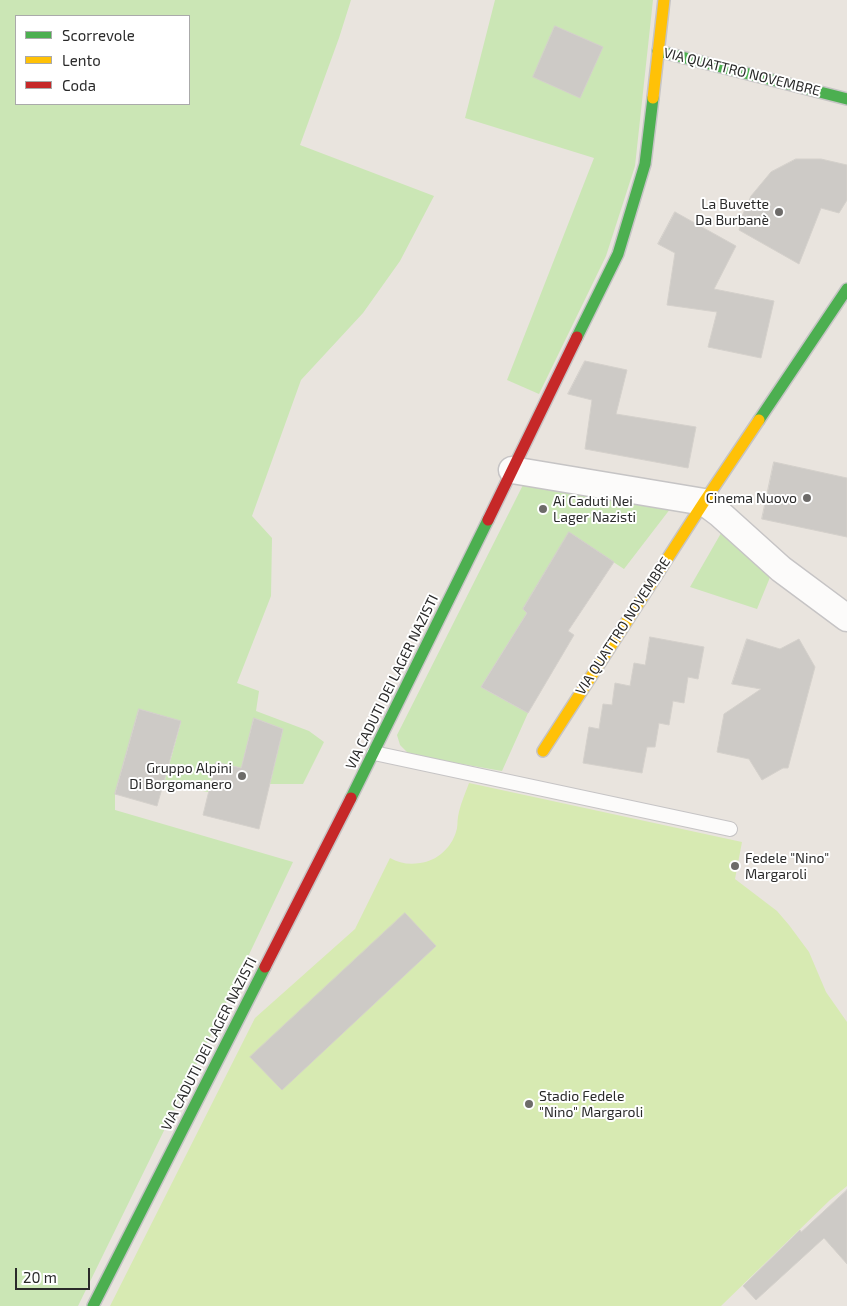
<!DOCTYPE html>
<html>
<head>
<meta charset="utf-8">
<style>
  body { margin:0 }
  #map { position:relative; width:847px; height:1306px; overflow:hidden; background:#e9e4de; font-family:"Exo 2",sans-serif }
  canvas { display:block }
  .legend { position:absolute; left:15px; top:15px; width:175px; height:90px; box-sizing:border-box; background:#fff; border:1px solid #aaa; margin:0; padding:6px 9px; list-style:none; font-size:15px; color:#2a2a2a }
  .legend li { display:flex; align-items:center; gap:10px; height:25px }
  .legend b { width:25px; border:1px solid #aaa }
  .scale { position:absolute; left:15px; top:1268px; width:75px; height:22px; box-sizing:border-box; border:2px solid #2a2a2a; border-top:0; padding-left:6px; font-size:15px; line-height:18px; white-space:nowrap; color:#2a2a2a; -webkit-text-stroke:4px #fff; paint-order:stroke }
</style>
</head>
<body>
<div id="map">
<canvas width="847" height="1306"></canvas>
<ul class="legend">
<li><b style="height:6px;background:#4caf50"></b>Scorrevole</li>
<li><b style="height:6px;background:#ffc107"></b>Lento</li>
<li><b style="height:6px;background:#c62828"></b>Coda</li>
</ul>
<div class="scale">20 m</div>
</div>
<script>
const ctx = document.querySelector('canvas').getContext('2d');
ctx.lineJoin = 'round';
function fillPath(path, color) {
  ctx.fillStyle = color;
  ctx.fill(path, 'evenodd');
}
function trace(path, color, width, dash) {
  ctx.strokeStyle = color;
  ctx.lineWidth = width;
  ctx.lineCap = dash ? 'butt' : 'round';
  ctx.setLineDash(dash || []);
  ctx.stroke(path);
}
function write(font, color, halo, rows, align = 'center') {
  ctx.font = font + ' "Exo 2",sans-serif';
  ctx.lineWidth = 4;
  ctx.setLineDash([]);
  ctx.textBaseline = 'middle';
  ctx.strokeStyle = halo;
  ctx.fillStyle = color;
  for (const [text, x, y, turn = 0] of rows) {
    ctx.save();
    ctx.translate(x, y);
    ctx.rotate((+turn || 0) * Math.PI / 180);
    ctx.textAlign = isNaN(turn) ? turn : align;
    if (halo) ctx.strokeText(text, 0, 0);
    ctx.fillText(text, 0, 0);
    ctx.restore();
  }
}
fillPath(new Path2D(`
  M0,0H351L339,38L300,145L434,196L400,261L363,313L301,380L252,516L272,538L271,596L237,683L259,691L256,711L309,731L324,742L303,784H270L283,729L254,718L241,768L216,762L208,792L164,784L181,722L139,709L115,794V810L293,862L206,1045L78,1306H0ZM16,16H189V104H16Z
  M495,0H653L635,166L606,256L539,394L507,380L594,158L465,118Z
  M524,483L677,500L624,569L569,533L523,609L527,613L481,687L528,713L502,771L410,755L400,745L397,735Z
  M724,528L773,570L757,609L690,587Z`), '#cbe6b5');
fillPath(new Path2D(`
  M469,783L742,842L735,879L777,911L789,925L809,952L826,992L847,1022V1186L830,1200L721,1306H110L255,1018L355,929L390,858C399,863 409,865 420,863C437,861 451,848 456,832C458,827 457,822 458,817C460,805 465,794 469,783Z`), '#d7eab2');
const building = new Path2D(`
  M555,26L603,47L580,98L533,77Z
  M796,159H821L847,165V200L839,213L821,208L799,264L739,230L743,214L751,196L771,172Z
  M675,212L736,246L714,289L774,301L761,358L708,347L717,312L667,305L675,253L658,244Z
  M585,361L627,370L616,414L696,427L688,468L585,449L592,400L568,394Z
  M774,462L847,478V537L762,519Z
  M569,532L614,562L568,631L574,635L528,713L481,687L527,613L523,609Z
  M650,637L704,647L698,679L688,677L684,703L673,701L669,725L659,723L655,747H647L642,773L583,763L589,727L599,729L603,704L612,705L615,683L630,686L634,663L645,665Z
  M747,639L780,649L799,639L815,667L788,768H783L762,780L749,759L717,752L724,714L761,689L732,684Z
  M139,709L181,721L157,806L115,794Z
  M254,718L283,729L259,829L203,815L216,762L241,768Z
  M405,913L436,946L282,1090L250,1057Z
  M847,1190V1264L824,1238L756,1300L743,1286L800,1230L801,1232Z`);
fillPath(building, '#cdcac6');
trace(building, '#d4d0cb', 1);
const lane = new Path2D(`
  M374,753L730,829`);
const street = new Path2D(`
  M512,470L704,502L720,514L781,569L847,618`);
const fast = new Path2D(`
  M658,51L847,99
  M577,337L618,254L645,164L653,98
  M759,420L847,289
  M351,798L488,520
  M93,1306L265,967`);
const slow = new Path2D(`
  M653,98L664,0
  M543,751L704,502L759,420`);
const jam = new Path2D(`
  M488,520L577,337
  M265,967L351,798`);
trace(lane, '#c6c4c5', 16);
trace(street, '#c6c4c5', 29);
trace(fast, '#c6c4c5', 14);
trace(slow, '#c6c4c5', 14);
trace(jam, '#c6c4c5', 14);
trace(lane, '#fcfbfa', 14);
trace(street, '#fcfbfa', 26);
trace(fast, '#4caf50', 11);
trace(slow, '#ffc107', 11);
trace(jam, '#c62828', 11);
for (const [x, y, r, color] of [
  [779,212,5,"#6d6b69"],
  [807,498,5,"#6d6b69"],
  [543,509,5,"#6d6b69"],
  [242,776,5,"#6d6b69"],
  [735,866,5,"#6d6b69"],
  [529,1104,5,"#6d6b69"]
]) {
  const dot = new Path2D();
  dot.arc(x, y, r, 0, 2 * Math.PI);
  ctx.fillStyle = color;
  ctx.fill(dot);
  trace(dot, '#fff', 2);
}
write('14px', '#2a2a2a', '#fff', [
  ["VIA QUATTRO NOVEMBRE",742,72,14],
  ["VIA QUATTRO NOVEMBRE",623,626,-57],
  ["VIA CADUTI DEI LAGER NAZISTI",392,682,-64],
  ["VIA CADUTI DEI LAGER NAZISTI",209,1044,-63]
]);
write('14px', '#2a2a2a', '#fff', [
  ["La Buvette",769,204],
  ["Da Burbanè",769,220],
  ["Cinema Nuovo",797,498],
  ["Ai Caduti Nei",553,501,"left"],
  ["Lager Nazisti",553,517,"left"],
  ["Gruppo Alpini",232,768],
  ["Di Borgomanero",232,784],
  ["Fedele \"Nino\"",745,858,"left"],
  ["Margaroli",745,874,"left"],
  ["Stadio Fedele",539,1096,"left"],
  ["\"Nino\" Margaroli",539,1112,"left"]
], 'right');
</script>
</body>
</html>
